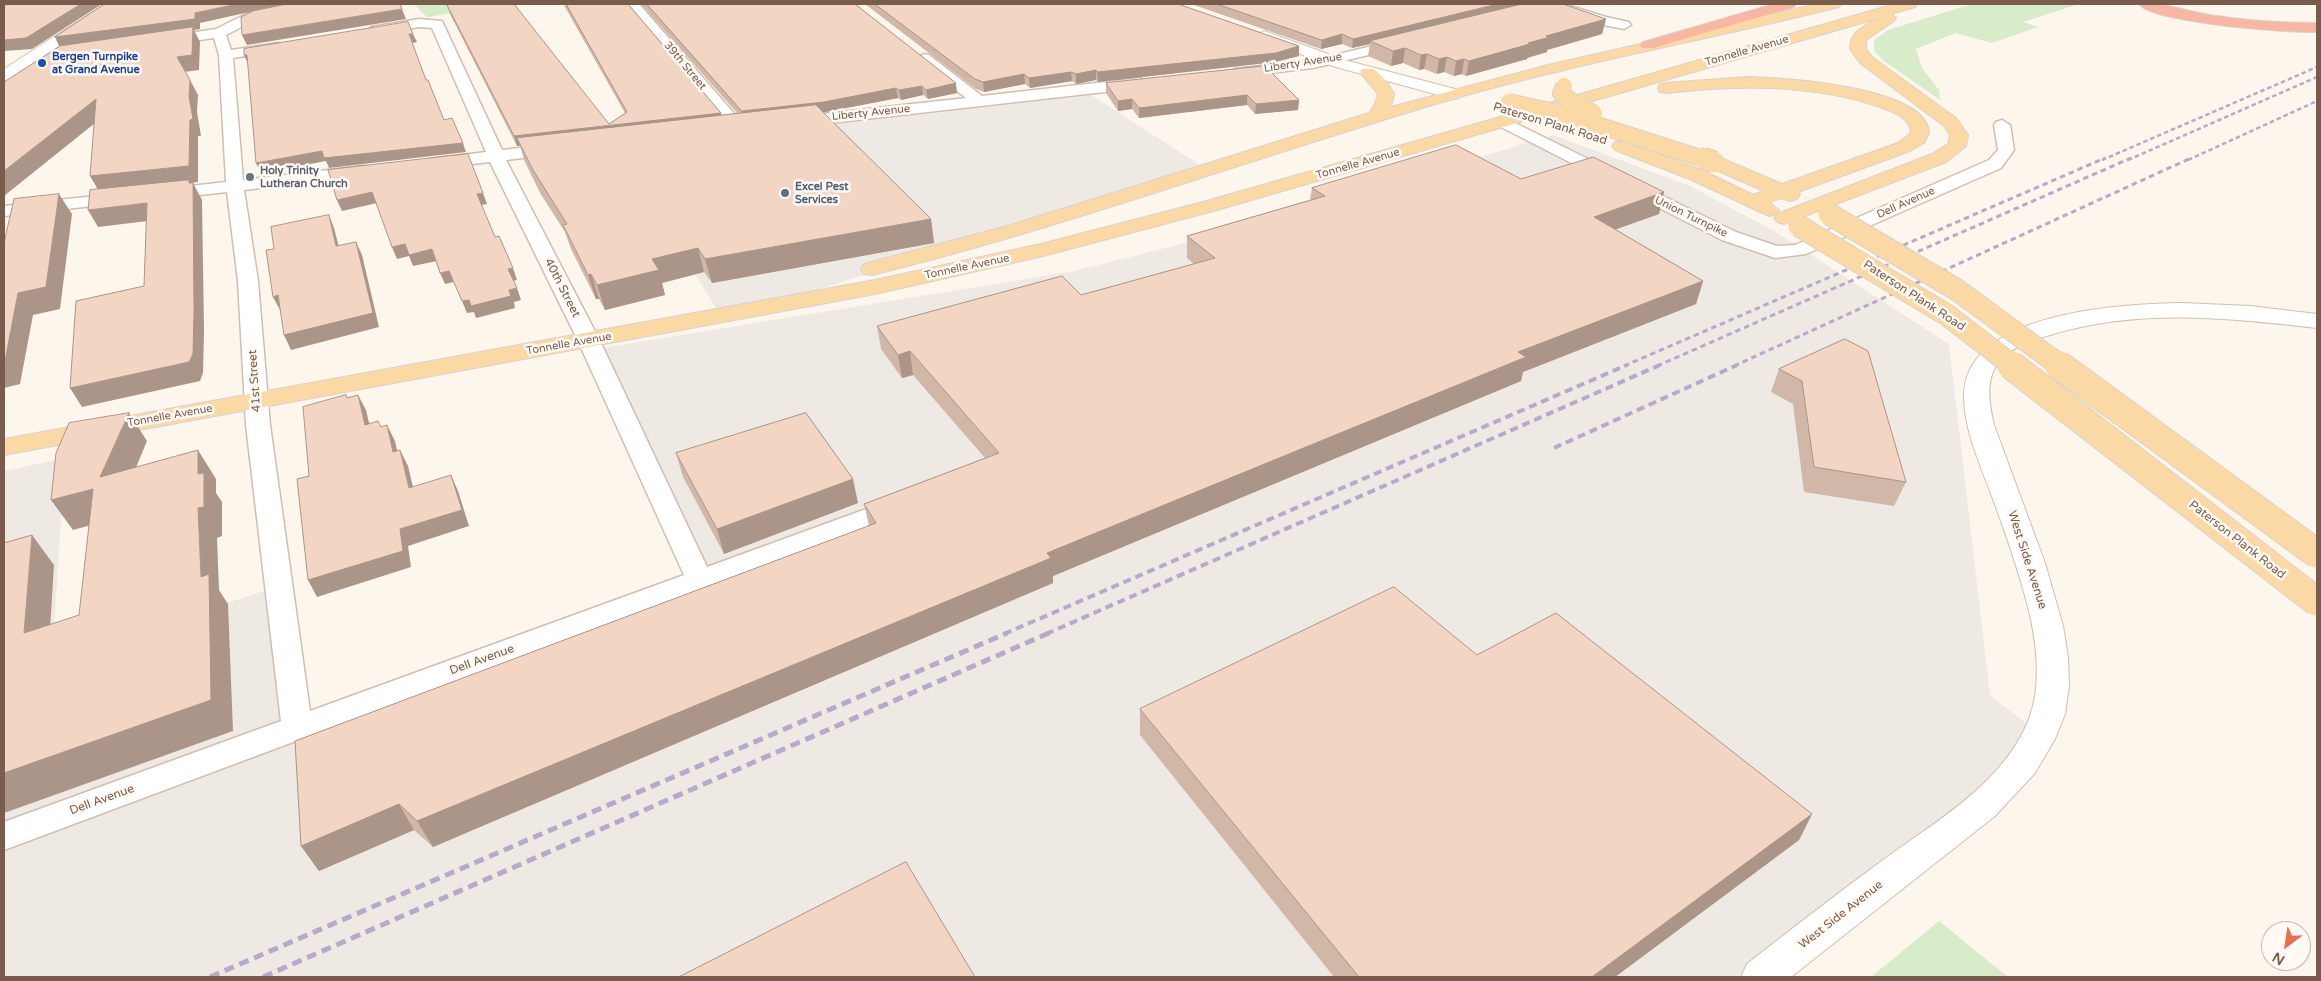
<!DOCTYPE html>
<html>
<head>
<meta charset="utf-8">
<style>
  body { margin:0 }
  #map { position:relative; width:2321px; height:981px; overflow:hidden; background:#fdf6ec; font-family:"Varela Round",sans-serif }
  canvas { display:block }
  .frame { position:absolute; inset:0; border:5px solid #7a5c4d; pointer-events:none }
  .north { position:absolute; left:2261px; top:921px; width:50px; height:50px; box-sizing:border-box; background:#fffaf3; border:1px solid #cabbb1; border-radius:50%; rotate:211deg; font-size:14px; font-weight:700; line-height:20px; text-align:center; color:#7a5c4d }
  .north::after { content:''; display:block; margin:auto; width:18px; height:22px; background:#e76f51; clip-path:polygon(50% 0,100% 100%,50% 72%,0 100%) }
</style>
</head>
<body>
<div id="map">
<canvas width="2321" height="981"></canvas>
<div class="frame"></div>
<div class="north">N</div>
</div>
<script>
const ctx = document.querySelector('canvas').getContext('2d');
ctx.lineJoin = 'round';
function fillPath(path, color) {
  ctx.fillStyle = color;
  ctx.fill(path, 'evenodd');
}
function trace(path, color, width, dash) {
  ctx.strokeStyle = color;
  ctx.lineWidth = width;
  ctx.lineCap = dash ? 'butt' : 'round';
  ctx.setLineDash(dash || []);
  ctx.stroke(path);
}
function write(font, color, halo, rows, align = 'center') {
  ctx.font = font + ' "Varela Round",sans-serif';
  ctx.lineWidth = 5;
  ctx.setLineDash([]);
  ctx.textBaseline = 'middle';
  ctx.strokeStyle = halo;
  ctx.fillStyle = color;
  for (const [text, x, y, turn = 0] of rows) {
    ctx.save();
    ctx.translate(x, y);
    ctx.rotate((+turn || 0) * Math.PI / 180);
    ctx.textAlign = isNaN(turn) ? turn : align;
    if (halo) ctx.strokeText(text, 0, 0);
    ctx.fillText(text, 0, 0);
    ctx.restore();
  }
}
fillPath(new Path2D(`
  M1091,95L1200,165L1036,225L850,279L789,300L719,313L618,149Z
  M1553,135L1690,186L1774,231L1949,344L1990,695L2052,744L1751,977H4V471L65,458L52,661L294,581L306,716L686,578L584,351L1074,271L1257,225Z`), '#efe9e4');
fillPath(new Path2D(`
  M414,4H513L427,17Z
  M1972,4H2079L2023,22L2038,27L1992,43L1956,33L1916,49L1922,68L1939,90L1940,100L1884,61L1874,51V40L1888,30Z
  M1939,921L2008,977H1871Z`), '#d8ecc9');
const minor = new Path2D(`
  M292,4H317L315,7L257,19L226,35L231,50L278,43L285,47L278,51L233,58L243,180L363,166L369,167L372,171L369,175L363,176L244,190L258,281L270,425L310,711L684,575L578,341L490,162L437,168L431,167L428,163L431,159L437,158L486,152L432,28L419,27L376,34L369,30L371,27L419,19L442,21L502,150L556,144L562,145L564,149L562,153L556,154L506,160L600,341L707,567L891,500L900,498L909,500L913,506L909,512L4,850V822L281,721L246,425L238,281L227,192L164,199L158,198L155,194L158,190L164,189L226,182L219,55L214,38L163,45L156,41L163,37L216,29L248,13Z
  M626,4H639L744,125L746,128L744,131H732Z
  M1545,4H1564L1606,17L1629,22L1631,25L1624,29L1598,24L1547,7Z
  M1402,39L1407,40L1409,43L1407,46L1313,68L1235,77L1228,73L1235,69L1313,60Z
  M924,54L929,55L982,96L1140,78L1148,83L1140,88L795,127L787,122L795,117L966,98L919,61L917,58Z
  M1503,117L1736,232L1777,246L1795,245L1989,160L1998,150L1994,125L1996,122L2002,120L2010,125L2014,150L2001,168L1806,254L1775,258L1722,240L1497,125L1495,122L1497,119Z
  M122,193L128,194L131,198L128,202L4,216V206Z`);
const tertiary = new Path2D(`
  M2182,303L2250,306L2317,314V328C2227,318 2139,308 2050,335C2031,341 2007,348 1996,366C1985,384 1990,407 1994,425L2045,563L2063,626L2068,657L2069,686L2065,714L2055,739L2035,773L1995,816L1791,977H1741L1747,964C1790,930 1834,896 1879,863C1933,823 2006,783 2030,716C2041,685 2037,647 2030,615C2020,574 2006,534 1991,494C1980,464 1964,429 1964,396C1964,312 2121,304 2182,303Z`);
const secondary = new Path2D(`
  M105,4H122L10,79L4,81V69Z
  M1264,31L1348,61L1459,90L1461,94L1459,98L1453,99L1336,67L1259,39L1256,36Z`);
const primary = new Path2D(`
  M1817,4H1841L1839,7C1712,39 1582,62 1456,98C1261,155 1070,226 872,275L864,274L861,269L864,264L1011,225L1369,113L1375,104L1378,94L1360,72L1362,69H1374L1386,81L1394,94L1391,107L1548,65Z
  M1895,4H1917L1915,7L1891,14L1896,18L1894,21L1866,40V49L1872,57L1956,118L1968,135L1966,146L1946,162L1784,224L1777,222L1774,218L1777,214L1932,154L1948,144L1950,135L1944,126L1860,63L1850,49C1850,31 1864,26 1879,18L1217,210L1043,256L875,294L4,455V439L875,280L1041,244L1203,202Z
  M1747,77C1782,78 1927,86 1929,133L1924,143L1910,151L1798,192L1800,195L1797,199L1790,201L1781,198L1769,202L1779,210L1776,214L1769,216L1692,180L1615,150L1612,146L1615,142H1627L1706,172L1753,195L1764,191L1707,166L1705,162L1707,158H1721L1782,184L1898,143L1911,133C1911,116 1888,110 1874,105C1806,84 1737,85 1666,93L1660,92L1658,88L1660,84L1666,83Z`);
const motorway = new Path2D(`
  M1774,4H1796L1794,7L1653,48H1643L1640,45L1643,42Z
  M2139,4C2163,2 2186,11 2210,15C2246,21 2281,23 2317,23V32C2290,33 2153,23 2139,4Z`);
trace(minor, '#d1beb0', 3);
trace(tertiary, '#d1beb0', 2);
trace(secondary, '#d6c0b0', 2);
trace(primary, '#dad1cd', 2);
trace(motorway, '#dad1cd', 2);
fillPath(minor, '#fff');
fillPath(tertiary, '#fff');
fillPath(secondary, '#fff');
fillPath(primary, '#fbd9a5');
fillPath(motorway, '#f7b7a3');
trace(new Path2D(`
  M2102,160L2317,67
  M2128,160L2317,77
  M2188,160L2317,101`), '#b9a8c9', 2.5, [4.5, 3]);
trace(new Path2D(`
  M1624,366L2105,158
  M1657,366L2131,158
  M1734,366L2191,158`), '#b9a8c9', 3, [5.5, 4]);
trace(new Path2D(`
  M1554,448L1737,365
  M1004,634L1627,365
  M1046,634L1660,365`), '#b9a8c9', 4, [8, 5]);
trace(new Path2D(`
  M210,977L1007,633
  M263,977L1049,633`), '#b9a8c9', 5, [10, 6]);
const primaryBridgeFar2 = new Path2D(`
  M1564,86L1561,93L1577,106L1594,113
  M1509,102L1563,114L1707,160`);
const primaryBridgeFar1 = new Path2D(`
  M1703,158L1714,162
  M1829,214L1957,290L2061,366
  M1799,226L1947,315L2013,366`);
const primaryBridge = new Path2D(`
  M2011,365L2317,602
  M2059,365L2317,554`);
trace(primaryBridgeFar2, '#dad1cd', 18, []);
trace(primaryBridgeFar1, '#dad1cd', 23, []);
trace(primaryBridge, '#dad1cd', 30, []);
trace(primaryBridgeFar2, '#fbd9a5', 16);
trace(primaryBridgeFar1, '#fbd9a5', 21);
trace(primaryBridge, '#fbd9a5', 28);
fillPath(new Path2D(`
  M564,4H628L721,113V115L737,113L641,4H855L957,93L928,99L923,95L901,100L898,98L823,112L931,219L934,243L712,283L704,272L662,283L665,295L605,310L599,299H596L571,249L565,232L540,193L524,160L520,146H517L450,14L447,5L609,124L625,113L565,7Z
  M865,4H1178L1299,46V56L1275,62L1098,82L1096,80L1076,84L1072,81L1030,88L1025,84L984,92L976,89Z
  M1191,4H1563L1606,19L1602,34L1547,50V52L1527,58V59L1466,76L1462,74L1454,76L1444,72L1437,74L1424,69L1419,70L1403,63L1391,66L1368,56L1370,44L1352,48L1342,44L1321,49Z
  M1265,66L1299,100L1298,110L1255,114L1247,105L1139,118L1132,109L1118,111L1106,93V83Z
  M1521,179L1664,192L1659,214L1615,229L1703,281L1696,304L1523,372L1521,381L1053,576V583L433,847L414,830L319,871L301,846L869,526L864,504L985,458L913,375L902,378L881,349L877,326L1081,295L1194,264L1187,258V236L1310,200L1312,188Z
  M1845,339L1906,482L1894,506L1804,492L1793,404L1771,392L1779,369Z
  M676,453L858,503L724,554L683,477Z
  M1477,655L1812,814L1799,840L1615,977H1334L1140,735V709Z`), '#d1b7a8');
fillPath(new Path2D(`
  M81,4H102L32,49L4,51V40Z
  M237,4H285L200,23V29L194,30L200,42L199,70L184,72L177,57L60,48L55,37L195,13Z
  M1498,4H1526L1370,41V44L1352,48L1353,39Z
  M402,9L406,19L247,45L242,35Z
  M1606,19L1602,34L1547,50V52L1527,58V59L1466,76L1469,61L1528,43L1546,36Z
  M409,34H413L417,42L413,43Z
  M1342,34V44L1321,49L1322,40Z
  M1299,46V56L1275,62L1098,82L1097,72Z
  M1405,48L1403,63L1391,66L1393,51Z
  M1427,54L1424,69L1419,70L1421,55Z
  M244,55H247L248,64Z
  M1447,57L1444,72L1437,74L1439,59Z
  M1464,59L1462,74L1454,76L1456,61Z
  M1096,70V80L1076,84V74Z
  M1071,72L1072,81L1030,88L1029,78Z
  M1024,74L1025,84L984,92L983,82Z
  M190,80L198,95L197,112L201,136H198V182L191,183H193L202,200L204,330L203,373L200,381L82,407L70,388L189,362L193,191L100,193L90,176L189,96Z
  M956,83L957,93L928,99L926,90Z
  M922,86L923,95L901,100L899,90Z
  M896,88L898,98L826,112L744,121L742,111Z
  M1247,95V105L1139,118V108Z
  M96,99L105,115L4,196V171Z
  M1132,99V109L1118,111V101Z
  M1299,100L1298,110L1255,114L1256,104Z
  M721,113L723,124L517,138L520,146H517L514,136Z
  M463,143L466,152L329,168L326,161L261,173L256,163L322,151Z
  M372,192L377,203L342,211L337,200Z
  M1664,192L1659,214L1589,239L1594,217Z
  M483,193L487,204L481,205L477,194Z
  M59,194L72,214L60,309L33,315L20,384L4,388V361L18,293Z
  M147,203L156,220L98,227L88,210Z
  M329,215L334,228L342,259L336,246Z
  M931,219L934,243L712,283L705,259Z
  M356,242L362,255L379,327L291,350L284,335Z
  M405,244L432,249L437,261L413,266L409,256L397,259L392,247Z
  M698,248L704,272L662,283L665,295L605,310L597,285L652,259Z
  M513,268L517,280L512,281L508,269Z
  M449,271L454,282L445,284L440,273Z
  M591,274L599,299H596L588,275Z
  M1703,281L1696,304L1523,372L1521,381L1053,576V583L433,847L417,821L1518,352Z
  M517,288L521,300L514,302L515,308L476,318L474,312L467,313L462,301Z
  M278,295L280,310L273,297Z
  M910,351L913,375L902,378L898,355Z
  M358,395L366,410L373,440L365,425Z
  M129,413L147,441L120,506L100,477Z
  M387,425L395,441L401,468L393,452Z
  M198,450L216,479V493L222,502V536L217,538L219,590L228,604L233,731L4,813V773L201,577L198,508Z
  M400,450L408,466L417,504L409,488Z
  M451,475L458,491L469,526L408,546L411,567L317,597L308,580L400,529Z
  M853,479L858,503L724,554L717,529Z
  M93,489L113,519L73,530L51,500Z
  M32,535L54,565L48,663L24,633Z
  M399,804L414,830L319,871L301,846Z
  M1812,814L1799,840L1615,977H1592Z`), '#aa9588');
const building = new Path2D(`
  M4,4H81L26,38L4,40Z
  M105,4H237L195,13V19L55,37Z
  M287,4H400L402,9L242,35L241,17L253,11Z
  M453,4H514L609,124L627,112L566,4H628L721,113L514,136L447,5Z
  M647,4H855L956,83L926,90L922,86L899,90L896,88L824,102L742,111Z
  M875,4H1178L1299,46L1276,53L1097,72L1096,70L1076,74L1071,72L1029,78L1024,74L983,82L975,79Z
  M1217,4H1498L1353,39L1342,34L1322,40Z
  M1522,4H1563L1606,19L1546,36L1550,37L1528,43L1530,44L1469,61L1464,59L1456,61L1447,57L1439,59L1427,54L1421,55L1405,48L1393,51L1370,41Z
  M408,22L413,34H409L426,80H428L444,120L452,118L463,143L324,158L322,151L256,163L247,55H244V49Z
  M193,27L192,55L177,57L190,80L189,96L193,119L190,120L189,166L90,176L96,99L4,171V82L60,46Z
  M1265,66L1299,100L1256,104L1247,95L1139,108L1132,99L1118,101L1106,83Z
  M816,105L931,219L705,259L698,248L652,259L659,270L597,285L591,274L588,275L563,225L567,224L533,170L517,138Z
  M1456,145L1521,179L1593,157L1664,192L1594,217L1703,281L1518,352L1526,357L1047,553L1051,558L417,821L399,804L301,846L295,741L876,523L864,504L999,453L910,351L898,355L877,326L1062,276L1081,295L1215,258L1187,236L1325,196L1312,188Z
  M468,154L483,193L477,194L495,237L499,236L513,268L508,269L517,288L509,290L511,296L471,306L469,300L462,301L449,271L440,273L432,249L409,255L405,244L392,247L372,192L337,200L328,170Z
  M189,180V183H193L194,312L193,354L189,362L70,388L76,301L144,286L147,203L88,210L90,190Z
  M59,194L46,287L18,293L5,361H4V243L14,199Z
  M329,215L336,246L356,242L373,313L284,335L278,295L273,297L266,250L274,249L271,227Z
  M1845,339L1868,351L1906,482L1814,467L1802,381L1779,369Z
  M346,395L347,398L358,395L365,425L378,421L381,427L387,425L393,452L400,450L409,488L451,475L462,510L400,529L403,551L308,580L297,479L309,476L303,407Z
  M129,413L100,477L198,450V474L204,473V507L198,508L201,577L209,574L211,700L4,773V543L32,535L24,633L79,615L93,489L51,500L56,453L69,423Z
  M806,413L853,479L717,529L676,453Z
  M1394,587L1477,655L1556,613L1812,814L1592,977H1359L1140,709Z
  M906,862L975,977H679Z`);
fillPath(building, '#f3d5c3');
trace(building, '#aa9588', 1);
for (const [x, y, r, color] of [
  [42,63,5,"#1a4fb4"],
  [250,177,5,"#6b7280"],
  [785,193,5,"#5c6f8a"]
]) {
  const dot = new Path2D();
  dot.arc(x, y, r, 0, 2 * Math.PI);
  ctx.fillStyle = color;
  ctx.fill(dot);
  trace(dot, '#fffaf3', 2);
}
write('11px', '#7a5c4d', '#fffaf3', [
  ["Tonnelle Avenue",1747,51,-16],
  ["Liberty Avenue",1303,63,-9],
  ["39th Street",685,66,50],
  ["Liberty Avenue",871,113,-6],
  ["Tonnelle Avenue",1358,164,-16],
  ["Dell Avenue",1906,203,-24],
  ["Union Turnpike",1691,217,26],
  ["Tonnelle Avenue",967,267,-12],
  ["Tonnelle Avenue",569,344,-10],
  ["Tonnelle Avenue",170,416,-10]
]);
write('bold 11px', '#164399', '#fffaf3', [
  ["Bergen Turnpike",52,57],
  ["at Grand Avenue",52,70]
], 'left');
write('bold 11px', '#5b616d', '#fffaf3', [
  ["Holy Trinity",260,171],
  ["Lutheran Church",260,184]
], 'left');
write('bold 11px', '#4e5e75', '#fffaf3', [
  ["Excel Pest",795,187],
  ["Services",795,200]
], 'left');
write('12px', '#7a5c4d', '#fffaf3', [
  ["Paterson Plank Road",1550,124,17],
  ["40th Street",562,288,63],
  ["Paterson Plank Road",1914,296,33],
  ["41st Street",255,381,-94],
  ["Paterson Plank Road",2237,540,38],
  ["West Side Avenue",2027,560,72],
  ["Dell Avenue",482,660,-20],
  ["Dell Avenue",102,800,-20],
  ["West Side Avenue",1841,915,-38]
]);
</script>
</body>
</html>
